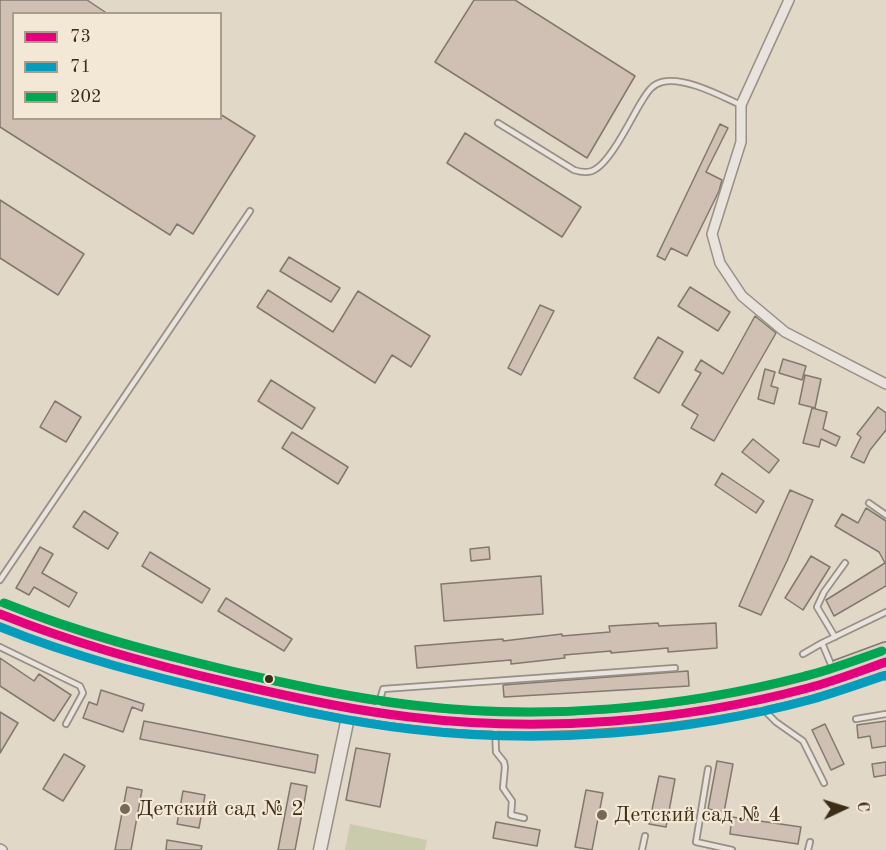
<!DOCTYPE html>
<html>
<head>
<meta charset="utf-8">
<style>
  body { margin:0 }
  #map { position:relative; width:886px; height:850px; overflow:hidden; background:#e2d8c8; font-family:"Old Standard TT",serif }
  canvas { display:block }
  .legend { position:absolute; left:12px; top:12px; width:210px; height:108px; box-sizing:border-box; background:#f3e7d5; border:2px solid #aa9d89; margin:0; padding:8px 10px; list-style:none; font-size:18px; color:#3d2d17 }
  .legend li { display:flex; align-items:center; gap:12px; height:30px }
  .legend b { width:30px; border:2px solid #aa9d89 }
  .north { position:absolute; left:814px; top:778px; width:60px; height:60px; -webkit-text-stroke:4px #f3e7d5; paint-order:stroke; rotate:86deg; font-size:16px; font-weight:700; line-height:24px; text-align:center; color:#3d2d17 }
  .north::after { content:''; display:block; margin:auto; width:21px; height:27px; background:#3d2d17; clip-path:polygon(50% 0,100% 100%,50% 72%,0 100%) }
</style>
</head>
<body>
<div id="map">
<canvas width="886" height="850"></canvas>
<ul class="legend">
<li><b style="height:8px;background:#e5007d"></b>73</li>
<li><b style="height:8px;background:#069dbc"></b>71</li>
<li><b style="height:8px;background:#00a651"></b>202</li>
</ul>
<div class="north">С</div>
</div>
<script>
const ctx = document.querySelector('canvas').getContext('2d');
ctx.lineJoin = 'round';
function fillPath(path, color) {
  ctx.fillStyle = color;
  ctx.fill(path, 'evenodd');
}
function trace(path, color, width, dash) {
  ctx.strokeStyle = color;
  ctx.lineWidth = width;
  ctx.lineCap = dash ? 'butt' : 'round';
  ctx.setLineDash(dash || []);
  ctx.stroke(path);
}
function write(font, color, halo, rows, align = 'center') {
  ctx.font = font + ' "Old Standard TT",serif';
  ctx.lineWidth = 4.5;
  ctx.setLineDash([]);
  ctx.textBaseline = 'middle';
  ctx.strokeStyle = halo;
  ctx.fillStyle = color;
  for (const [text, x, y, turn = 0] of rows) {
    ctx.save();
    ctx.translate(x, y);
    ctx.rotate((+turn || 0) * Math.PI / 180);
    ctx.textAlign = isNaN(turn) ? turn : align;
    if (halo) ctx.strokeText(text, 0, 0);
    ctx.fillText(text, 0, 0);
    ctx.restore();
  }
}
fillPath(new Path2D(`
  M350,824L427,840L425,850H345Z`), '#c9cbac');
const building = new Path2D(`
  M0,0H87L108,14H14V118H220V114L255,136L193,234L177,224L170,235L0,127Z
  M474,0H515L635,76L587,158L435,62Z
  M720,124L728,128L706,172L722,180L719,191L687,256L671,248L665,260L657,256Z
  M465,133L581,207L562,237L447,163Z
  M0,200L84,254L58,295L0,258Z
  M289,257L340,288L331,302L280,271Z
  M690,287L730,312L718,331L678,306Z
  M268,290L333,332L358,291L430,336L411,367L392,355L375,383L257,307Z
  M540,305L554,311L521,375L508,368Z
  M755,316L776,333L714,441L691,428L698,415L682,405L701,373L695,370L701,360L723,374Z
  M658,337L683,352L659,393L634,378Z
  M783,359L806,366L802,380L779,373Z
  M765,369L775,372L771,386L778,388L774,404L758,399Z
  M805,375L821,379L815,408L799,404Z
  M271,380L315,408L302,429L258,401Z
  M55,401L81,417L66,442L40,427Z
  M878,407L886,413V430L870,450L864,463L851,457L861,437L857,434Z
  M812,408L827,412L823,429L840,437L836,446L821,439L819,447L803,443Z
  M292,432L348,467L338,484L282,448Z
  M753,439L779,460L769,473L742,452Z
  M722,473L764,501L756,513L715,485Z
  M790,490L813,500L787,561L761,615L739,606Z
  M866,508L886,521V586L834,616L826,600L885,563L879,552L835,526L842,514L858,523Z
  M84,511L118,533L108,549L73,527Z
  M40,547L53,554L42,573L77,593L69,607L34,587L29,595L16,588Z
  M489,547L490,559L471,561L470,549Z
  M150,552L210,589L202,603L142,566Z
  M811,556L830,567L803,610L785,598Z
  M541,576L543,614L444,621L441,584Z
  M226,598L292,639L284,651L218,611Z
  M658,623L659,626L716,623L717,648L668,652V648L611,653V651L564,655L565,658L511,664V660L417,668L415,646L503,639V641L562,634V636L610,632L609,626Z
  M0,658L34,681L39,674L71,695L54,721L0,686Z
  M688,671L689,686L504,697L503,685Z
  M101,690L144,704L142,711L132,707L123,732L83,718L89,702L97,705Z
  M0,712L18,723L0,753Z
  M144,721L318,755L315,773L140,739Z
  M886,721V746L872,748L870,736L858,738L857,725Z
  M825,724L844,764L831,770L812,730Z
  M356,748L390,754L380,807L346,800Z
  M64,754L85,766L63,801L43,789Z
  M717,761L733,764L724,812L708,809Z
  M886,762V775L874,777L872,764Z
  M659,776L675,779L666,827L649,824Z
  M291,783L307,786L305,798L295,850H278Z
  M127,787L142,790L131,850H115Z
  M586,790L603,793L592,850L575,847Z
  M183,791L205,795L199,828L177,824Z
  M732,817L801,827L798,844L730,834Z
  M496,822L540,830L537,846L493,838Z
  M167,840L202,846L201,850H166Z`);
fillPath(building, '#d0c0b4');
trace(building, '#81796d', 1.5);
const service = new Path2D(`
  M498,123L574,170C580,172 586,173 592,171C609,165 630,121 640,104C646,95 650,85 662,82C684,76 721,96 741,105
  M869,503L886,515
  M0,580L250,211
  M835,637L817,607L824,592L845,563
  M0,647L80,686L83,693L66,724
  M803,654L822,643
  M882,666L886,677
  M833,669L822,643L886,612
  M758,704L776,722L803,741L824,783
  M377,710L383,689L675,668
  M856,719L886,714
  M495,726L496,752L504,762L505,767L503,788L512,801L511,815L524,818
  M708,769L696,842L732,850
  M642,850L645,836
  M808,850L810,842`);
const minor = new Path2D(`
  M789,0L741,105V142L712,234L720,263L742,296L785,332L886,384
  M0,849L2,850`);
const tertiary = new Path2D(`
  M320,850L350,708`);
const primary = new Path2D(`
  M0,614C75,646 152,665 231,683C299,699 368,714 437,720C557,730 692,719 808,688C834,681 860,671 886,662
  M837,668L886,650`);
trace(service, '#989085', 8);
trace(minor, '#989085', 12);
trace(tertiary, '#989085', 15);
trace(primary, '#81796d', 18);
trace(service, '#e8e3dc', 4.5);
trace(minor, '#e8e3dc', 9);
trace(tertiary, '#e8e3dc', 12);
trace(primary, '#dcd3c6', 15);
trace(new Path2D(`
  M0,614C75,644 152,665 231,683C290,697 350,710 410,717C542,733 680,722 808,688C835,681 860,671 886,662`), '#e5007d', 9);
trace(new Path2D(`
  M0,627C74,657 150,676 227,694C287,708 348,722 410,729C543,745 683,734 813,699C837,692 862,683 886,675`), '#069dbc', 9);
trace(new Path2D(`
  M4,603C79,633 156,653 235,672C294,685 353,698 413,705C543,721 678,709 805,676C831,670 856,660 882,651`), '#00a651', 9);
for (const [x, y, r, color] of [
  [269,679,5,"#3d2d17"],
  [125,809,6,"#776955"],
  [602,815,6,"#776955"]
]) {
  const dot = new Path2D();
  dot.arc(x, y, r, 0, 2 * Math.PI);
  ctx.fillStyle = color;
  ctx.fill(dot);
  trace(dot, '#f3e7d5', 2);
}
write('22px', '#3d2d17', '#f3e7d5', [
  ["Детский сад № 2",137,809],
  ["Детский сад № 4",614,815]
], 'left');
</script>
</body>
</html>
